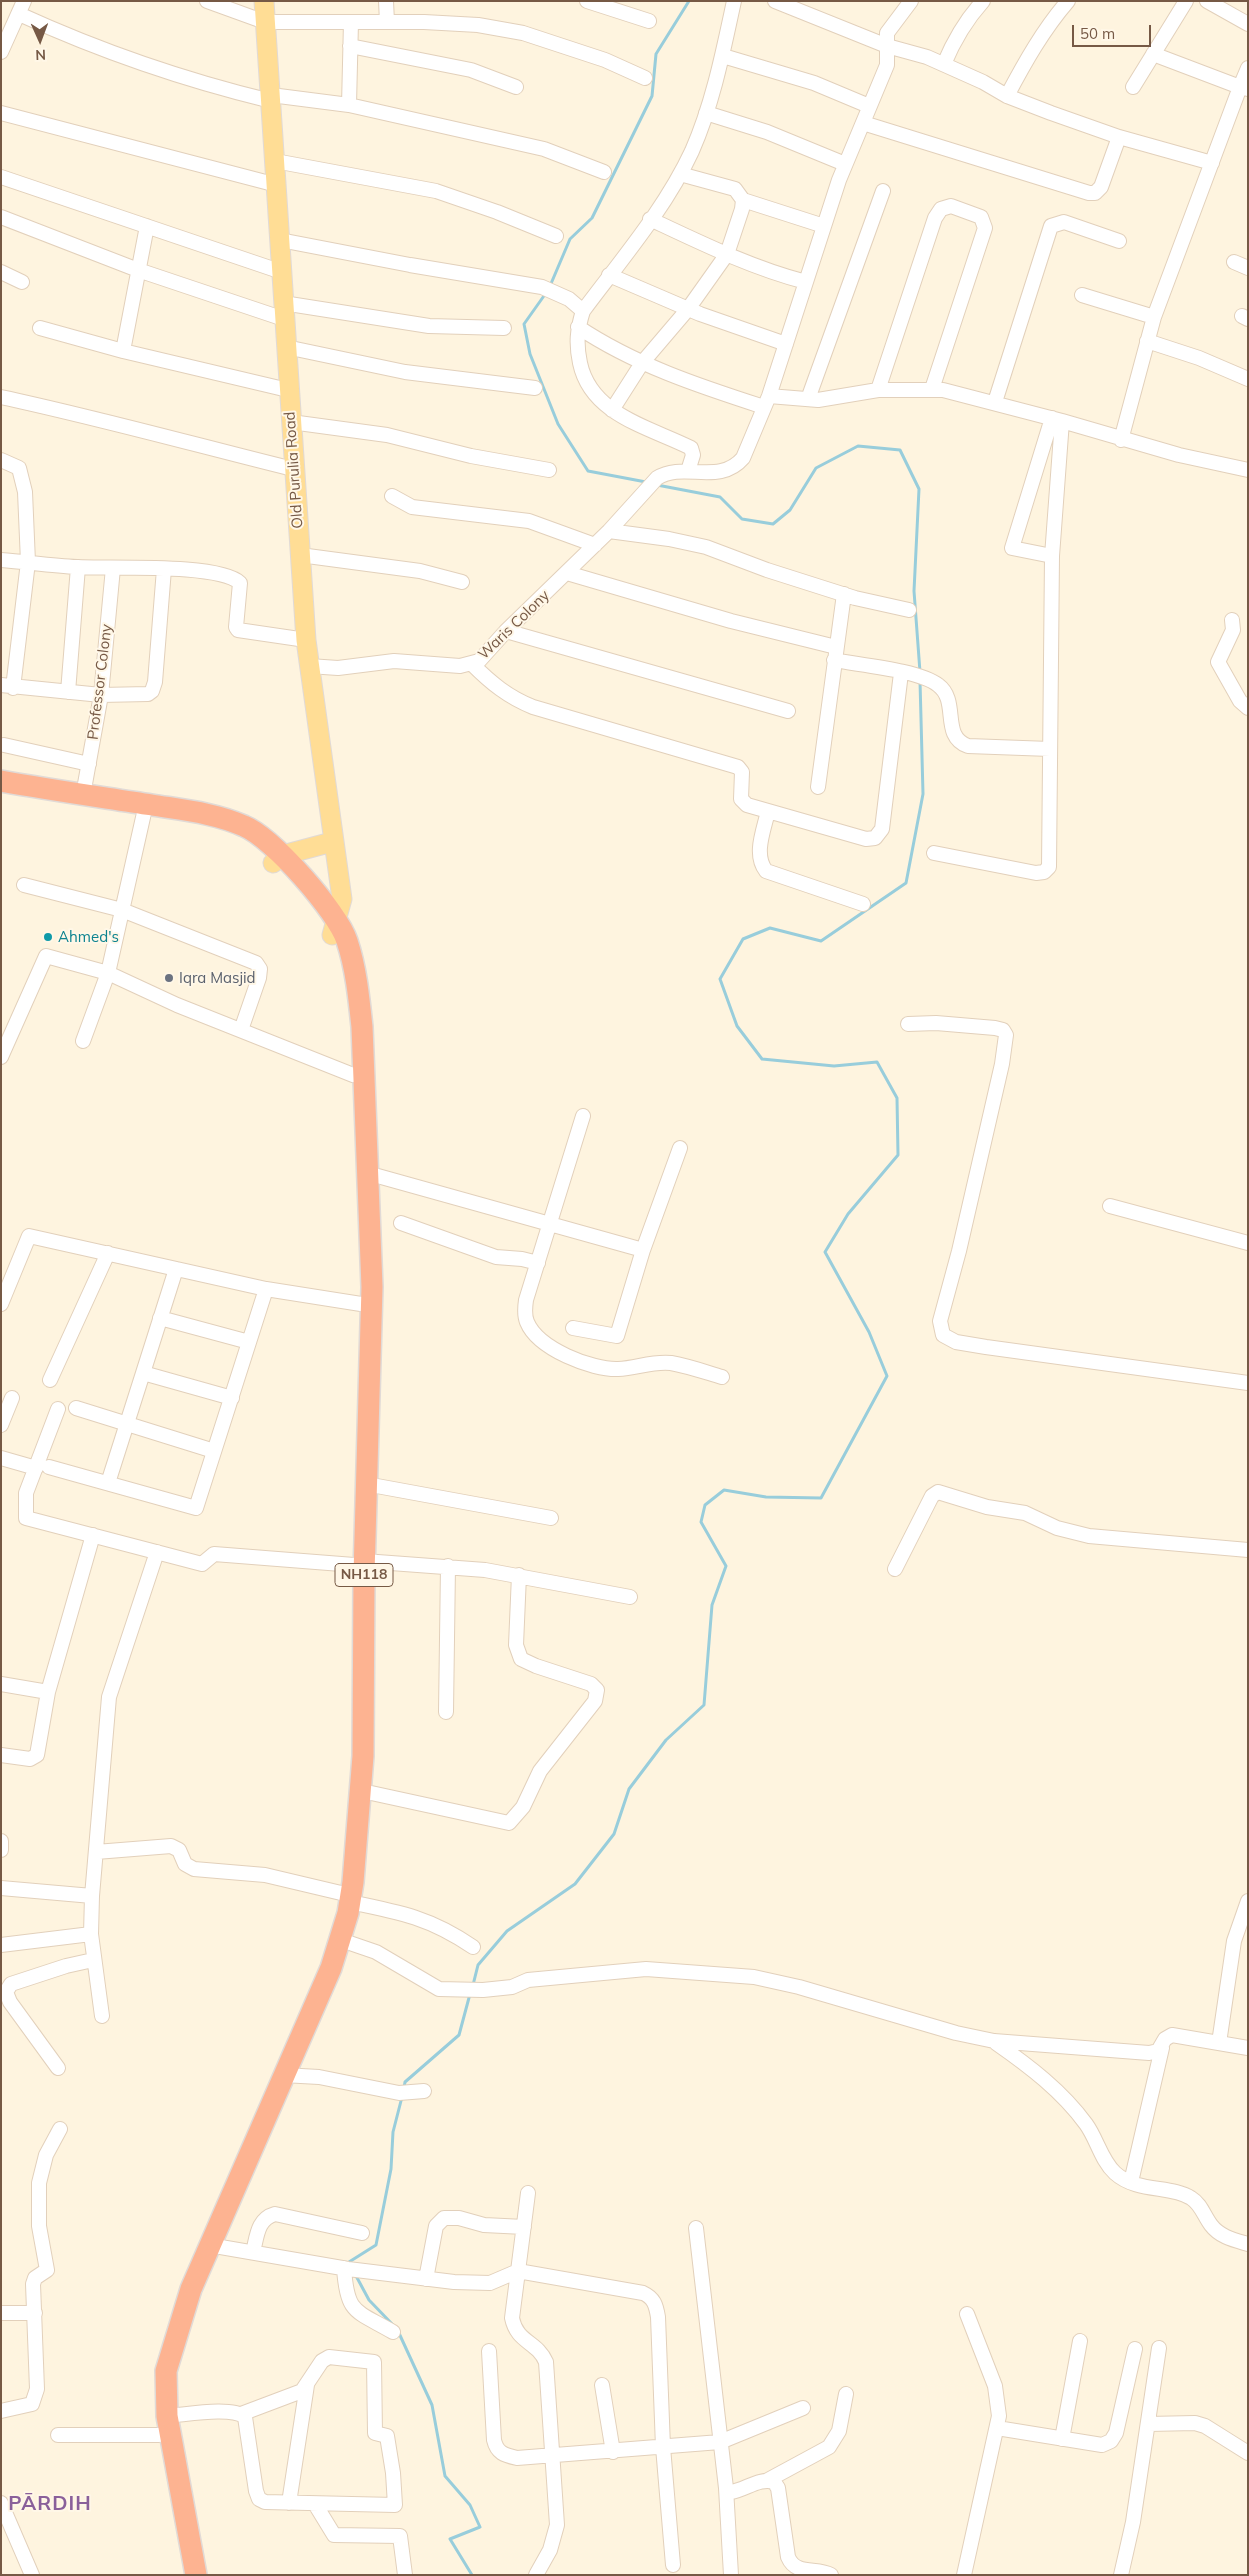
<!DOCTYPE html>
<html>
<head>
<meta charset="utf-8">
<style>
  body { margin:0 }
  #map { position:relative; width:1249px; height:2576px; overflow:hidden; background:#fef4df; font-family:Mulish,sans-serif }
  canvas { display:block }
  .frame { position:absolute; inset:0; border:2px solid #765945; pointer-events:none }
  .north { position:absolute; left:15px; top:15px; width:50px; height:50px; -webkit-text-stroke:4px #fff7e7; paint-order:stroke; rotate:178deg; font-size:14px; font-weight:700; line-height:20px; text-align:center; color:#765945 }
  .north::after { content:''; display:block; margin:auto; width:18px; height:22px; background:#765945; clip-path:polygon(50% 0,100% 100%,50% 72%,0 100%) }
  .scale { position:absolute; left:1072px; top:25px; width:79px; height:22px; box-sizing:border-box; border:2px solid #765945; border-top:0; padding-left:6px; font-size:15px; line-height:18px; white-space:nowrap; color:#765945; -webkit-text-stroke:4px #fff7e7; paint-order:stroke }
</style>
</head>
<body>
<div id="map">
<canvas width="1249" height="2576"></canvas>
<div class="frame"></div>
<div class="north">N</div>
<div class="scale">50 m</div>
</div>
<script>
const ctx = document.querySelector('canvas').getContext('2d');
ctx.lineJoin = 'round';
function trace(path, color, width, dash) {
  ctx.strokeStyle = color;
  ctx.lineWidth = width;
  ctx.lineCap = dash ? 'butt' : 'round';
  ctx.setLineDash(dash || []);
  ctx.stroke(path);
}
function write(font, color, halo, rows, align = 'center') {
  ctx.font = font + ' Mulish,sans-serif';
  ctx.lineWidth = 4;
  ctx.setLineDash([]);
  ctx.textBaseline = 'middle';
  ctx.strokeStyle = halo;
  ctx.fillStyle = color;
  for (const [text, x, y, turn = 0] of rows) {
    ctx.save();
    ctx.translate(x, y);
    ctx.rotate((+turn || 0) * Math.PI / 180);
    ctx.textAlign = isNaN(turn) ? turn : align;
    if (halo) ctx.strokeText(text, 0, 0);
    ctx.fillText(text, 0, 0);
    ctx.restore();
  }
}
trace(new Path2D(`
  M550,286L570,239L592,218L652,96L656,54L689,1
  M546,293L524,324L530,354L558,424L588,471L646,482
  M657,485L720,497L742,519L773,524L790,510L816,468L858,446L900,450L919,489L914,591L920,672
  M473,1985L478,1965L507,1931L575,1884L614,1834L629,1789L666,1740L704,1705L712,1605L726,1566L701,1522L705,1505L724,1490L766,1497L821,1498L887,1376L869,1332L825,1252L848,1214L898,1155L897,1098L877,1062L834,1066L762,1059L737,1026L720,979L743,939L770,928L821,941L906,883L923,794L920,681
  M404,2088L405,2082L459,2035L470,1994
  M351,2266L349,2262L376,2245L391,2169L393,2132L402,2097
  M355,2274L369,2300L394,2326
  M398,2331L432,2405L445,2476L470,2505L480,2527L450,2539L472,2575`), '#98cddb', 3);
const minor = new Path2D(`
  M207,1L265,22H424L478,25L523,33L605,60L645,78
  M386,1L387,22
  M587,1L649,21
  M775,1L887,46L927,57L983,82L1007,96L1051,113L1119,137L1212,163
  M1207,1L1248,24
  M19,14C100,51 184,80 271,101
  M350,46L471,70L516,87
  M1,52L24,1
  M1153,54L1240,87L1248,68
  M723,56L814,83L869,106
  M944,64C954,40 965,21 983,1
  M1133,87L1186,1
  M271,95L349,105L544,149L604,172
  M1007,96C1025,62 1043,30 1068,1
  M349,105L351,22
  M1,113L277,185
  M706,113L767,132L845,164
  M863,123L1089,193H1095L1101,187L1119,137
  M275,161L436,191L497,212L556,236
  M1,177L282,272
  M743,200L824,226
  M1,217L138,270L284,319
  M650,219C701,243 752,268 806,282
  M147,226L123,351L288,390
  M280,240L410,265L542,287L569,299L583,311C577,330 576,344 580,363C591,415 649,427 691,448L693,455L688,471
  M1234,262L1248,268
  M1,272L22,282
  M609,275L700,314L786,344
  M1082,295L1154,317
  M283,303L429,326L504,328
  M583,311C621,260 665,209 692,151C713,103 723,52 734,1
  M1242,316L1248,319
  M578,327C635,365 699,386 764,407
  M40,328L123,351
  M1147,341L1199,358L1248,379
  M286,347L405,372L535,388
  M878,390L935,218L941,209L951,206L981,217L985,228L932,389
  M769,396L818,400L878,390H943L1062,421L1179,455L1248,470
  M1,397C99,418 196,445 293,469
  M808,399L883,191
  M995,402L1051,226L1064,222L1119,241
  M612,410L642,363L688,309L727,254L742,209L743,200L735,189L680,174
  M291,422L387,435L471,456L549,470
  M1121,440L1154,317L1240,87L1248,89
  M1,460L19,468L25,492L28,562L13,688
  M392,496L412,507L529,521L595,545
  M609,531L669,539L706,547L767,570L855,598L909,610
  M300,555L420,571L462,582
  M1052,556L1012,548L1052,418
  M1,560C27,562 52,566 77,567C109,569 219,563 240,583L236,627L238,630L306,640
  M567,573L731,621L836,647
  M1232,620L1233,630L1218,662L1240,701L1248,708
  M506,631L788,711
  M834,660C859,665 919,670 938,685C960,701 940,736 968,746L1050,749
  M472,664C491,683 508,697 533,707L738,767L742,772L741,799L747,805L866,839L875,838L882,829L901,673
  M309,666L338,668L394,661L460,666L479,661L506,631L609,531L657,478C684,461 719,486 743,458L769,396L839,180L887,65V33L911,1
  M1,685L101,695L148,694L152,691L155,682L164,569
  M68,692L78,567
  M4,745L89,764
  M818,787L844,594
  M83,795L101,695L113,568
  M768,811C764,830 753,854 766,871L863,904
  M144,813L108,973L177,1005L353,1075
  M934,853L1036,873L1044,872L1049,867L1052,556L1062,421
  M24,885L122,910L256,963L260,969L259,978L241,1030
  M908,1024L936,1023L995,1028L1003,1030L1006,1035L1002,1064L959,1251L940,1321L943,1335L956,1342L986,1347L1248,1383
  M1,1057L46,956L108,973L83,1041
  M583,1116L526,1300C525,1307 524,1315 527,1322C538,1349 592,1370 618,1369C637,1368 652,1361 671,1363C688,1366 705,1372 722,1377
  M367,1173L643,1250L680,1148
  M1110,1206L1248,1243
  M401,1223L496,1257L522,1259L538,1263
  M1,1304L29,1236L266,1289L361,1304
  M160,1318L249,1342
  M573,1328L617,1336L643,1250
  M143,1373L176,1269
  M50,1380L108,1253
  M76,1408L214,1451
  M58,1409L26,1493V1518L202,1564L214,1554L354,1565
  M1,1425L12,1398
  M1,1458L36,1468
  M49,1467L196,1508L266,1289
  M108,1483L143,1373L232,1398
  M366,1484L551,1518
  M364,1561L485,1570L630,1597
  M895,1569L932,1496L938,1492L987,1507L1025,1513L1057,1528L1089,1536L1248,1550
  M1,1684L48,1692L93,1535
  M446,1712L448,1566
  M1,1755L30,1759L37,1755L48,1692
  M362,1791L509,1823L523,1807L540,1771L595,1701L597,1690L591,1684L536,1666L521,1659L516,1645L519,1575
  M1,1841V1850
  M96,1852L171,1846L179,1850L185,1864L194,1869L265,1875L341,1893
  M1,1888L92,1896
  M350,1902C400,1912 431,1918 473,1947
  M341,1940L376,1952L439,1989L483,1990L512,1987L528,1980L646,1969L754,1977L799,1987L956,2033L994,2041L1149,2053L1158,2051L1165,2039L1172,2035L1248,2048
  M1,1945L91,1934
  M102,2016L91,1934L92,1896L109,1697L157,1552
  M996,2043C1029,2066 1062,2091 1086,2124C1097,2139 1101,2160 1115,2173C1137,2193 1171,2185 1191,2198C1201,2204 1204,2216 1211,2225C1220,2237 1234,2240 1248,2244
  M1219,2043L1234,1941L1248,1901
  M58,2068L10,2002L6,1992L11,1984L66,1966L93,1960
  M283,2075L319,2077L399,2093L424,2091
  M1131,2182L1162,2048
  M528,2193L512,2318C517,2343 537,2341 546,2362L557,2525L550,2550L536,2575
  M696,2228L726,2488L731,2492C745,2490 760,2477 774,2482L778,2488L788,2557C796,2576 816,2567 831,2575
  M209,2245L348,2269L454,2282L490,2283L518,2271L643,2293C654,2298 656,2305 658,2317L663,2447L673,2565
  M253,2252C257,2237 257,2219 275,2214L362,2233
  M344,2268C347,2314 355,2310 393,2332
  M426,2279L436,2226L444,2218H459L484,2225L524,2227
  M1,2313H35
  M489,2351L494,2440C497,2453 504,2455 517,2458L720,2442L803,2408
  M602,2385L613,2452
  M1,2411L32,2404L37,2389L33,2284L35,2278L47,2270L39,2226V2183L46,2155L60,2129
  M167,2416C185,2415 231,2406 245,2417L256,2491L259,2499L265,2502L395,2505L393,2473L387,2436L375,2433L374,2362L329,2357L322,2361L302,2391L241,2414
  M1148,2424L1195,2423L1205,2426L1248,2453
  M997,2428L1102,2445L1111,2441L1116,2433L1135,2349
  M58,2435H159
  M1062,2439L1080,2341
  M768,2480L829,2447L839,2431L846,2394
  M726,2488L731,2575
  M1,2503L32,2575
  M289,2503L307,2385
  M315,2504L334,2535L400,2536L405,2575
  M964,2575L999,2416L995,2386L967,2314
  M1121,2575L1133,2522L1159,2348`);
const major = new Path2D(`
  M264,1L306,640L342,899L332,935
  M273,863L283,855L332,842`);
const highway = new Path2D(`
  M1,781C51,790 101,797 152,805C183,810 215,813 244,826C273,838 337,911 347,941C356,968 359,998 362,1027L372,1287L364,1574L363,1756L353,1882L348,1913L331,1968L191,2289L166,2371L167,2416L196,2575`);
trace(minor, '#e2d0bb', 16);
trace(major, '#e1dad6', 21);
trace(highway, '#e1dad6', 24);
trace(minor, '#fff', 14);
trace(major, '#ffdd95', 19);
trace(highway, '#fdb391', 21);
for (const [x, y, r, color] of [
  [48,937,5,"#0f9aa8"],
  [169,978,5,"#6b7280"]
]) {
  const dot = new Path2D();
  dot.arc(x, y, r, 0, 2 * Math.PI);
  ctx.fillStyle = color;
  ctx.fill(dot);
  trace(dot, '#fff7e7', 2);
}
for (const [x, y, w] of [
  [364,1575,58]
]) {
  const box = new Path2D();
  box.roundRect(x - w / 2, y - 11.5, w, 23, 4);
  ctx.fillStyle = '#fff7e7';
  ctx.fill(box);
  trace(box, '#765945', 1);
}
write('bold 14px', '#765945', null, [
  ["NH118",364,1575]
]);
write('15px', '#765945', '#fff7e7', [
  ["Old Purulia Road",294,470,-94],
  ["Waris Colony",514,625,-44],
  ["Professor Colony",100,682,-83]
]);
write('15px', '#0d838f', '#fff7e7', [
  ["Ahmed's",58,937]
], 'left');
write('15px', '#5b616d', '#fff7e7', [
  ["Iqra Masjid",179,978]
], 'left');
ctx.letterSpacing = '1px';
write('bold 20px', '#8a609a', '#fff7e7', [
  ["PĀRDIH",50,2504]
]);
ctx.letterSpacing = '0px';
</script>
</body>
</html>
